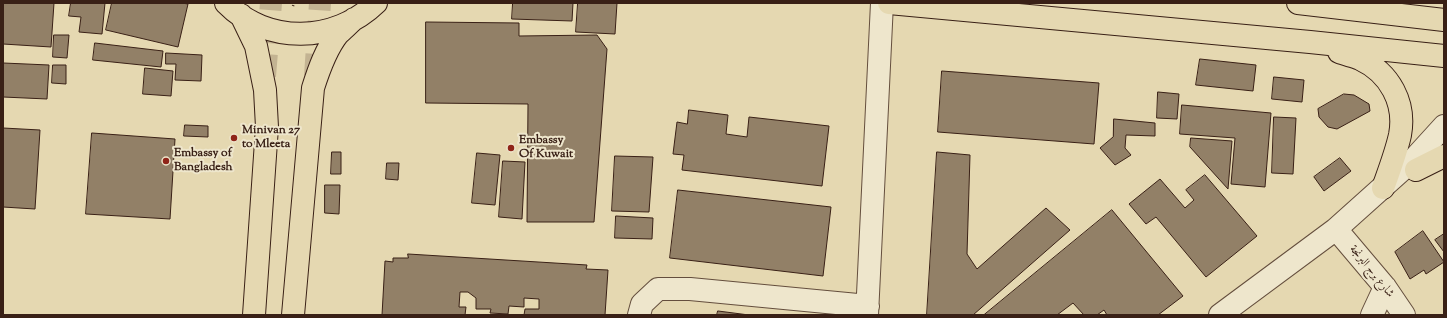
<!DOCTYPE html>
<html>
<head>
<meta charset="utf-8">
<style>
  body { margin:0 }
  #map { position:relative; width:1447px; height:318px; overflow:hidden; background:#e5d8b1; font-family:"Sorts Mill Goudy",serif }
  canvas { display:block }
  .frame { position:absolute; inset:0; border:4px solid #392016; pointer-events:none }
</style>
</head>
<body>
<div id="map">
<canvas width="1447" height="318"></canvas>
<div class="frame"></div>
</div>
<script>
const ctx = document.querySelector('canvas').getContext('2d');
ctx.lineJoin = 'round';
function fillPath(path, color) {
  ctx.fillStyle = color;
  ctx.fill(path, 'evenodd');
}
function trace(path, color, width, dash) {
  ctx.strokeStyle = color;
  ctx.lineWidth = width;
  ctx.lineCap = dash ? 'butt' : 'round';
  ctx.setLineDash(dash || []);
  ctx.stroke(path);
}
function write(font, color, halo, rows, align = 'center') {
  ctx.font = font + ' "Sorts Mill Goudy",Amiri,serif';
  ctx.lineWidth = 4;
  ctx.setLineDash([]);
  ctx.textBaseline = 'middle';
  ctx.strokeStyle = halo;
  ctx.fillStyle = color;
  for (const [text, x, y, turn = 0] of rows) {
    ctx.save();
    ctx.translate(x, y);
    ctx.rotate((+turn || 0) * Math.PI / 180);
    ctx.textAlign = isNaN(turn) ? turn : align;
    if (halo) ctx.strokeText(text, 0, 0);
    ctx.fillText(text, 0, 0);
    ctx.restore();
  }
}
const building = new Path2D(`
  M3,3H54L51,47L3,44Z
  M71,3H105L102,34L79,32L81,17L69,16Z
  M112,3H182L188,4L178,47L106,30Z
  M513,3H573L572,21L512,19Z
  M578,3H617L615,34L576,32Z
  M426,22L519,23V36L597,35L607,49L594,222H527L528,104L426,103Z
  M54,35H69L67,58L53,57Z
  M95,43L163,51L161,67L93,60Z
  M166,53L202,55L201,81L175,80L176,64H166Z
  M1200,59L1256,65L1253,91L1196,85Z
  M3,63L49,65L47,99L3,97Z
  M53,65H66V84L52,83Z
  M145,68L173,71L171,96L143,94Z
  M942,71L1099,83L1094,144L938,132Z
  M1274,77L1304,80L1302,102L1272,99Z
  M1158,92L1179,94L1177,119L1157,118Z
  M1344,94L1354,95L1369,104L1370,111L1337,129L1328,127L1319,117L1318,109Z
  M1182,105L1271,113L1265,187L1231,184L1235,138L1180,134Z
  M689,110L728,115L726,134L747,137L749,117L829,126L822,186L682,170L684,155L673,154L677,122L687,124Z
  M1274,117L1296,118L1293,174L1272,173Z
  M1114,119L1155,123V136L1126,135L1125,148L1131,155L1115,165L1100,148L1113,137Z
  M185,125L208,126V137L184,136Z
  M3,128L40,130L35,209L3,207Z
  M92,133L175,139L170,219L86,214Z
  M1191,138L1232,141L1228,189L1190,147Z
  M332,152H341V174H331Z
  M937,152L970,155L967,254L977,269L1046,208L1070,230L973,315H927Z
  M477,153L500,155L495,205L472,203Z
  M615,156L653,157L649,212L612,211Z
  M1340,158L1351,171L1324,191L1314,177Z
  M503,161L525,162L522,219L499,217Z
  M387,163H399L398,180L386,179Z
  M1205,175L1257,236L1206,277L1156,217L1146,224L1129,204L1160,179L1185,208L1194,200L1186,190Z
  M325,185H340L339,214L325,213Z
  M678,190L831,207L823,276L670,258Z
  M1112,210L1183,296L1158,315H1107L1104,310L1097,315H1084L1073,303L1057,315H984Z
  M616,216L653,218L652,239L615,238Z
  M1423,231L1444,262L1426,274L1424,270L1410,279L1395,252Z
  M1444,234V252L1435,240Z
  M408,254L587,265L586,269L608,270L605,315H524L525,309H539V299L524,298V307L509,306L508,314L490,313L491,309H476V298L468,292H460L459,307H466L465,315H382L385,261L393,262V258H408Z
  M718,311L749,315H717Z`);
fillPath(building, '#928067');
trace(building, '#392016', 1);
trace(new Path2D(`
  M265,76L271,3
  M315,76L320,3`), '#c3b392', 22, [22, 11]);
const minor = new Path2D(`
  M1336,229L1385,287L1404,315
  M639,315L642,304L658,289H690L868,306
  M867,315L882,3
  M1220,315L1336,229L1413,160L1444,126
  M1372,315L1385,287`);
const major = new Path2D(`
  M226,3C267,45 335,43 376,3
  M889,3L1310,42L1444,56
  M1298,3L1444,20
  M241,15L256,46L265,90L267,127L254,315
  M1339,52C1346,55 1354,56 1360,59C1390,73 1406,103 1400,135C1396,153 1389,171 1383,188
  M1416,170L1444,156
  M293,315L313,88C319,69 326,49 338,34C343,29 349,24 354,19`);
trace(minor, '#644e3d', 24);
trace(major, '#392016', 24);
trace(new Path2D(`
  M293,6L294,3`), '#392016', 2.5, [1, 2]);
trace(minor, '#eee6cc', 22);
trace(major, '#e5d8b1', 22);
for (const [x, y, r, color] of [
  [234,138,4,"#8f2418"],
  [511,148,4,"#8f2418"],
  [166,161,4,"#8f2418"]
]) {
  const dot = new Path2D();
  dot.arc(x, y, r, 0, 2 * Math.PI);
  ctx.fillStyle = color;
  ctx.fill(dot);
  trace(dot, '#eee6cc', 1.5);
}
write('bold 12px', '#392016', '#eee6cc', [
  ["Minivan 27",242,131],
  ["to Mleeta",242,145],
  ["Embassy",519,141],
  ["Of Kuwait",519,155],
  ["Embassy of",174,154],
  ["Bangladesh",174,168]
], 'left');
write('12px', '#392016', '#eee6cc', [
  ["شارع برج البرنجة",1371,272,51]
]);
</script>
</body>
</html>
